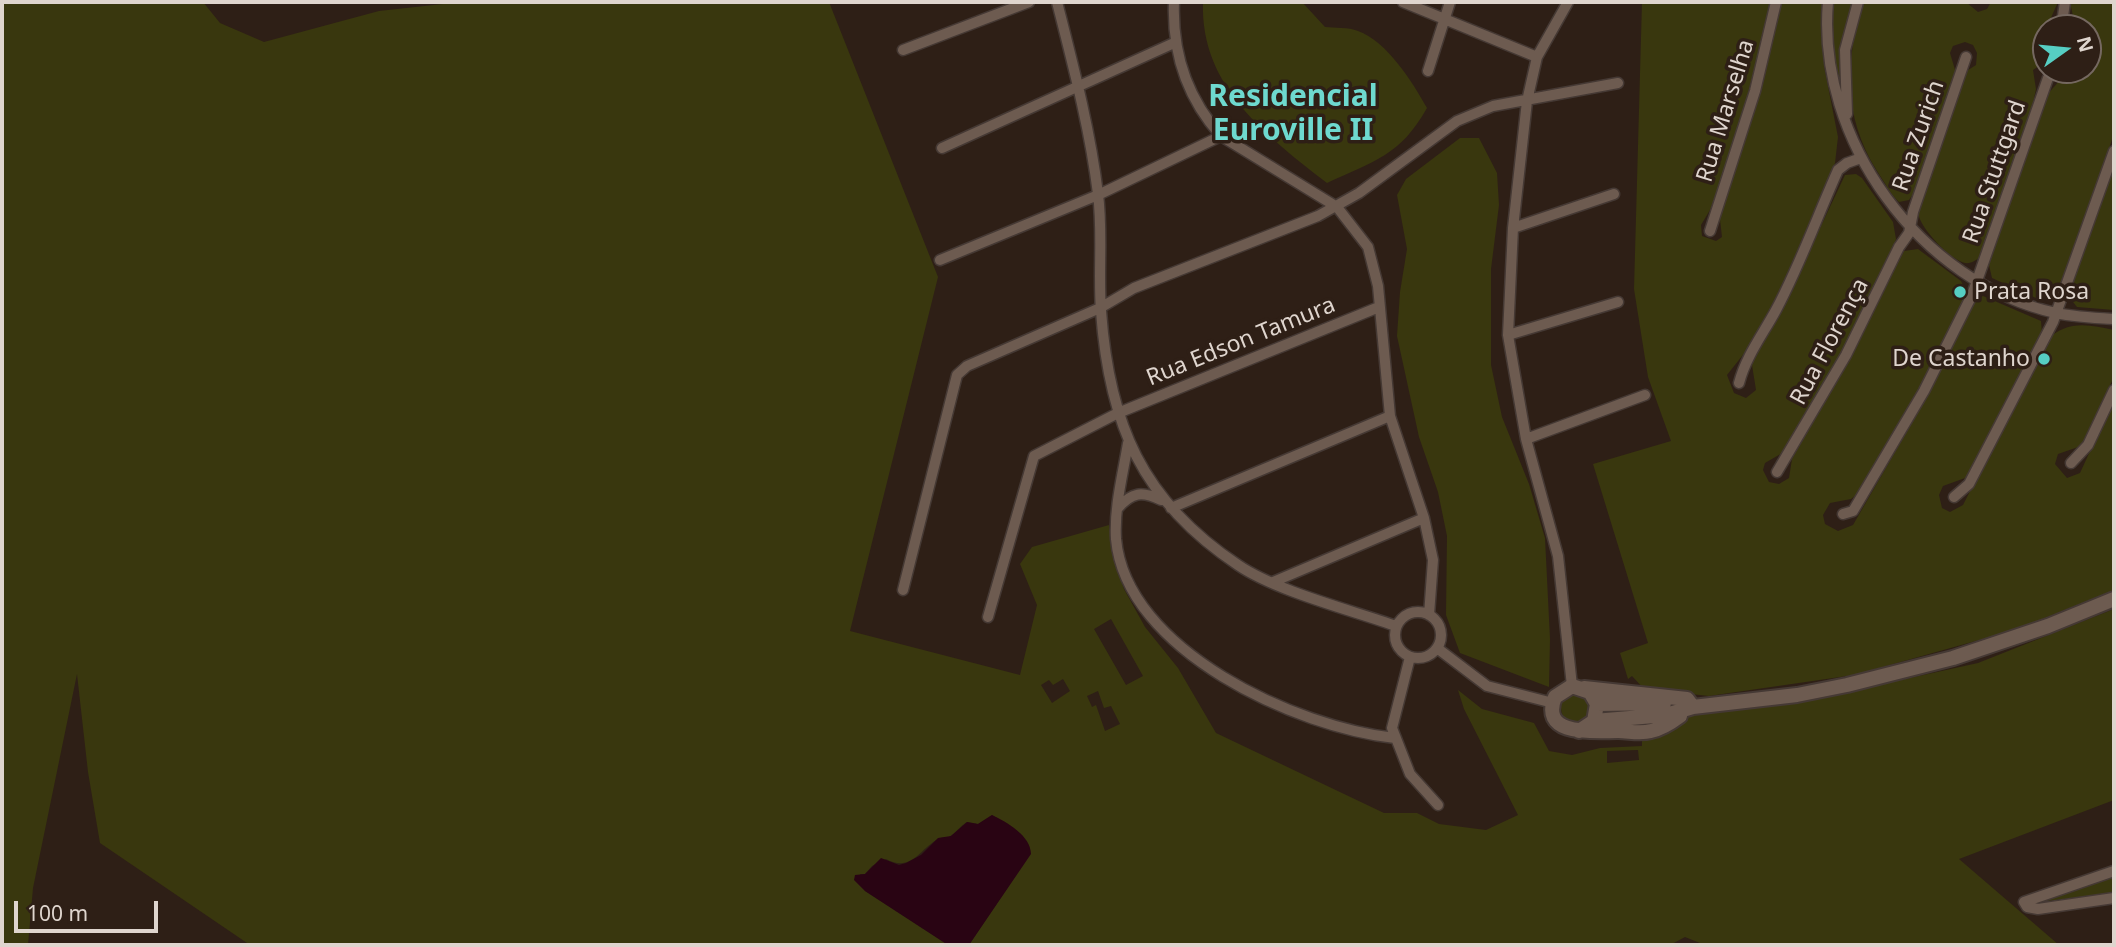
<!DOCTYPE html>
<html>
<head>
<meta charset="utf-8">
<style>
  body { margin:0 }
  #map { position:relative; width:2116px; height:947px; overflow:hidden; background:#2e1f16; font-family:"Noto Sans",sans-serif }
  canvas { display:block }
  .frame { position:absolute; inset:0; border:4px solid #dfd5ce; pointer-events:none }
  .north { position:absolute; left:2032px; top:14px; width:70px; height:70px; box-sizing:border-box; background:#2e1f16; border:2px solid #756860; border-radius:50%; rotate:75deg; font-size:19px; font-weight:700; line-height:28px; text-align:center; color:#dfd5ce }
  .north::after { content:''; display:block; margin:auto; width:24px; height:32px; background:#56cec3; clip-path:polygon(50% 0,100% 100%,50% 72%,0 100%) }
  .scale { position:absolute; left:14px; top:901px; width:144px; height:32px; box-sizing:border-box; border:4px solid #dfd5ce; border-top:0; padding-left:9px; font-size:21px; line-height:24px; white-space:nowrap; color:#dfd5ce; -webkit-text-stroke:5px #2e1f16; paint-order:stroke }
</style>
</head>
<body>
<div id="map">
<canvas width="2116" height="947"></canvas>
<div class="frame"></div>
<div class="north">N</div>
<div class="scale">100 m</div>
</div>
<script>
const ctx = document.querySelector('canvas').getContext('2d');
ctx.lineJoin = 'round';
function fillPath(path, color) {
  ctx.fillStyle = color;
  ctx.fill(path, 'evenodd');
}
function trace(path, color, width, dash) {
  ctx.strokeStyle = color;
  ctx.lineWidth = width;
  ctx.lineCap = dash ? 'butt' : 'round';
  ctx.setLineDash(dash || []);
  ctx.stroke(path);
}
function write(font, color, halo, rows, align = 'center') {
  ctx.font = font + ' "Noto Sans",sans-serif';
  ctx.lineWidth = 7;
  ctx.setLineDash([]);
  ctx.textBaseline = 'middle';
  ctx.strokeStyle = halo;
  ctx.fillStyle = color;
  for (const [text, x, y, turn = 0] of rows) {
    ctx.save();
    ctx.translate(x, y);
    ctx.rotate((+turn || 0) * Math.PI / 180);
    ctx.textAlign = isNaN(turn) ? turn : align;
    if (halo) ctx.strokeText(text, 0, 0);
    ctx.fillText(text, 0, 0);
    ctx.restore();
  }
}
fillPath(new Path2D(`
  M2,2H203L220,23L264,42L379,11L461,2H829L938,277L850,631L1020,675L1037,605L1020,564L1032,547L1109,525L1115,562L1124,589L1145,627L1178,668L1216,733L1384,813H1417L1439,824L1486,830L1518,815L1464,709L1458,690L1482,709L1534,723L1549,751L1572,755L1600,748L1642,746V740H1637V737L1696,714L1805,701L1978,663L2114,609V800L1959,859L2059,945H1705L1685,937L1670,945H969L1017,873L1021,834L992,815L978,824L967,822C960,826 956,833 949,837C946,838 941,837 938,839C920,849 911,873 886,859L872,866L865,874H860L865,891L948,945H250L100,843L88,772L77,674L33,888L28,945H2ZM1111,619L1143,676L1126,685L1094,629ZM1063,679L1070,691L1052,703L1041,685L1049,680L1053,685ZM1098,691L1104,708L1111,706L1120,724L1105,731L1096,705L1092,707L1087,696ZM1638,750L1639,760L1607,763V751Z
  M1203,2H1302L1325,27C1335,28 1348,27 1358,31C1387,41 1413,83 1427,108C1400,156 1374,161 1327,183C1267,136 1200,87 1203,2Z
  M1642,2H1771L1736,141L1710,210L1701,225L1702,236L1716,241L1722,237L1719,211L1751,122L1781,2H1823L1824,66L1838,137L1835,163L1778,296L1746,351L1727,375L1734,393L1746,398L1756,390L1752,365L1754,355L1788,296L1845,175L1856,174L1862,178L1893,222L1896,239L1893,249L1854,333L1784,452L1765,463L1763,470L1769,482L1779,484L1789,478L1792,459L1862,335L1899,260L1904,251L1918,249L1961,281L1966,291L1964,299L1923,383L1861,491L1851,499L1830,503L1823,515L1825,524L1838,531L1853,525L1921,407L1973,301L1983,296L2041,321L2042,334L1973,470L1965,478L1943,486L1939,495L1942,508L1950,512L1963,505L2046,341C2066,320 2088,324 2114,330V377L2081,446L2058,454L2055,464L2067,478L2080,473L2114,399V590L2015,630L1854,675L1709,696L1644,689L1632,676L1628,679L1620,653L1648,643L1593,464L1671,441L1648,377L1634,289Z
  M1831,2H1852L1840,51L1841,95L1836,85Z
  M1862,2H1966L1978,12L1987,9L1991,2H2058L2050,20L2058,28H2046V61L2033,70L2036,89L2028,127L1981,257C1976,260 1971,264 1965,263C1950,260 1920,228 1918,213L1965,72L1976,65L1977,53L1973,45L1965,42L1953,46L1950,53L1956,73L1916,190L1909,200L1899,202C1890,194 1884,181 1877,171C1842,114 1846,64 1862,2Z
  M2070,2H2114V133L2086,222L2061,289L2056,296L2038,299L1992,278L1989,265L2046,96L2060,80L2059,70H2088V28H2067L2074,21Z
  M1460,138H1479L1497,173L1499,205L1491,269V365L1502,417L1529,484L1545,538L1550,639L1549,687L1460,653L1446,615L1447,536L1438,492L1419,437L1397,336L1400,292L1407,249L1397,195L1406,179Z
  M2114,166V310L2077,307L2069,297L2070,290Z
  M1561 708a15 15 0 1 1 30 0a15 15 0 1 1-30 0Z
  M2114,876V893L2039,902Z`), '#39370e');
fillPath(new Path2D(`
  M992,815C1007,822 1031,836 1031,854L969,945H948L865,891L854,880L855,875L865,874L881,858L899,865L906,863L921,855L938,838L951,836L967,822L978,824Z`), '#290413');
const street = new Path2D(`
  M1057,2C1073,65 1090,129 1098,194C1103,233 1098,272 1101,311C1109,424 1142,501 1238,565C1276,591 1351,610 1396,626
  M1174,2C1172,52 1187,98 1221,136L1337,207L1368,247L1378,286L1390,416L1424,518L1433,560L1429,615
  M1403,2L1537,57
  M1568,2L1537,57L1527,101L1513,228L1508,335L1526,439L1558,556L1572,686
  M1828,2C1816,139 1920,283 2056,313C2075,317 2095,318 2114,319
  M2063,16L2065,2
  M903,50L1029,2
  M1428,71L1450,2
  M1847,114L1845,50L1858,2
  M942,148L1174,43
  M1513,228L1614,194
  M1710,231L1755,91L1776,2
  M940,260L1098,195L1221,136
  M1508,335L1618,302
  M1739,383C1746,356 1763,334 1776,310C1800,265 1817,217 1838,170L1847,163L1861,158
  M1526,439L1645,395
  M1128,443C1123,474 1114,507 1116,539C1126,651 1298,728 1395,738
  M2071,463L2088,445L2114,390
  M1777,472L1846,355L1899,247L1909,233L1913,212L1966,57
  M1954,497L1969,484L2053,322L2114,151
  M1118,508C1132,492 1142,491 1161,500
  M1171,508L1390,416
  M1843,514L1853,511L1924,391L1972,295L2048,78
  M1273,582L1424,518
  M903,590L957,375L967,366L1100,308L1134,288L1318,216L1359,193L1457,121L1493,106L1618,83
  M1395 635a23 23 0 1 1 46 0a23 23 0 1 1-46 0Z
  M988,617L1034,456L1118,413L1379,307
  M1437,648L1487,686L1553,703
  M1410,657L1392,728L1410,774L1438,805
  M2114,871L2024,902L2027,907L2038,909L2114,898`);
const secondary = new Path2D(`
  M1584,688L1687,699L1693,707
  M1597,704L1664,703
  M1594,721L1666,715L1693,707L1797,695L1847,685L1953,658L2048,626L2114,599
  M1579,731L1594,721L1597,704L1590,692L1572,686L1555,697C1539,737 1594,731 1618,731C1629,731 1640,734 1651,731C1661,729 1672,722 1680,716`);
trace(street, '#453934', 13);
trace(secondary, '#453934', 18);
trace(street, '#6d5b50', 10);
trace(secondary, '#6d5b50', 14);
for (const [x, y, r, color] of [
  [1960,292,7,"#56cec3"],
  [2044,359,7,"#56cec3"]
]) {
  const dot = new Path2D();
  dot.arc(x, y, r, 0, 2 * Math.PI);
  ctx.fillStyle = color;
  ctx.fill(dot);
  trace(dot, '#2e1f16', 2.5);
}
write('23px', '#dfd5ce', '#2e1f16', [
  ["Rua Marselha",1726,111,-73],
  ["Rua Zurich",1919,136,-71],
  ["Rua Stuttgard",1995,172,-71],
  ["Rua Edson Tamura",1241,342,-22],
  ["Rua Florença",1830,342,-62]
]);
write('23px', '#dfd5ce', '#2e1f16', [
  ["Prata Rosa",1974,292],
  ["De Castanho",2030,359,"right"]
], 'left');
write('bold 30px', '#6ed9cf', '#2e1f16', [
  ["Residencial",1293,97],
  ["Euroville II",1293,131]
]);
</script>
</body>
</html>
